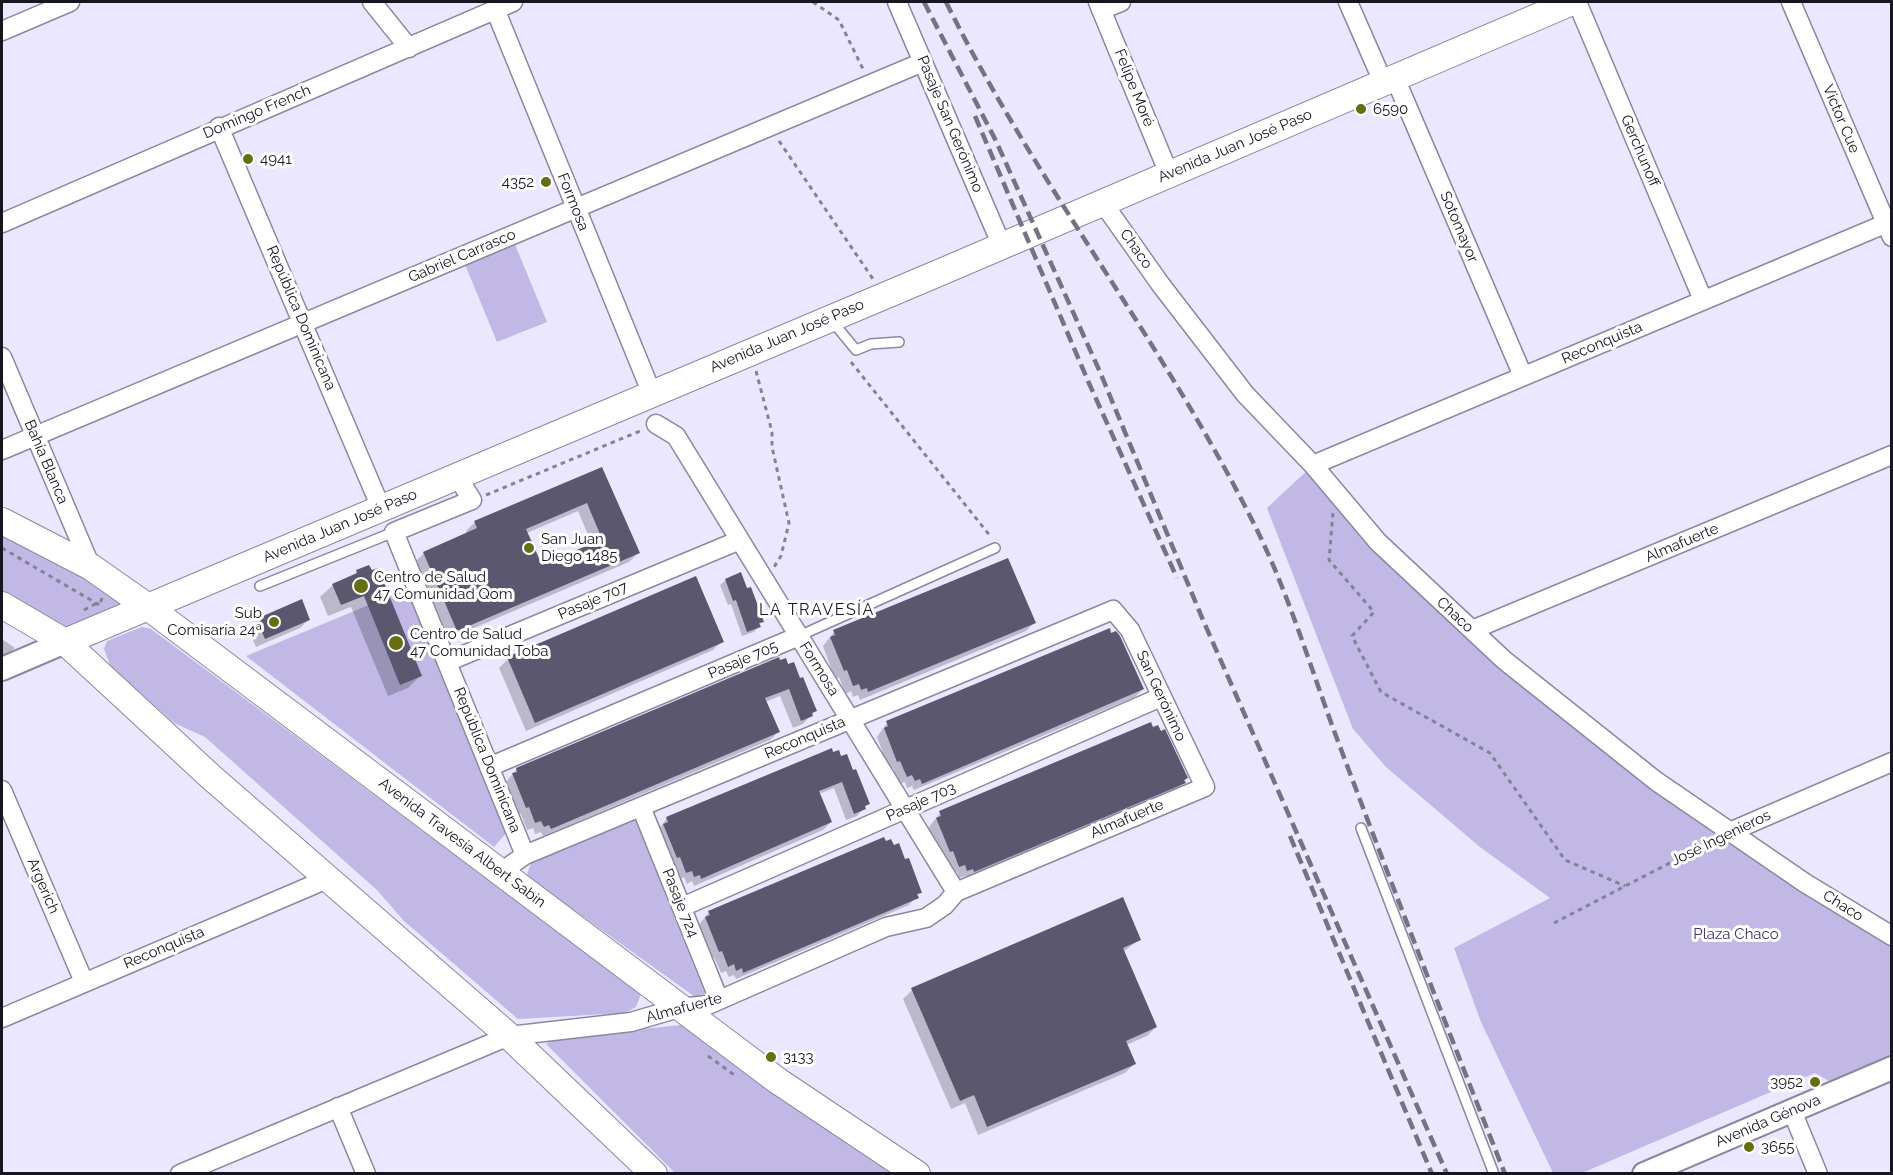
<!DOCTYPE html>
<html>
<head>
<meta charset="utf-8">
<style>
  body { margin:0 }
  #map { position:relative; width:1893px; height:1175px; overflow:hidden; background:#ebe7fe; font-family:Raleway,sans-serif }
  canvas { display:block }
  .frame { position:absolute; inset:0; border:3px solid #17151f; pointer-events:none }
</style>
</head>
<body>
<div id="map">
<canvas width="1893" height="1175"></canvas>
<div class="frame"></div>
</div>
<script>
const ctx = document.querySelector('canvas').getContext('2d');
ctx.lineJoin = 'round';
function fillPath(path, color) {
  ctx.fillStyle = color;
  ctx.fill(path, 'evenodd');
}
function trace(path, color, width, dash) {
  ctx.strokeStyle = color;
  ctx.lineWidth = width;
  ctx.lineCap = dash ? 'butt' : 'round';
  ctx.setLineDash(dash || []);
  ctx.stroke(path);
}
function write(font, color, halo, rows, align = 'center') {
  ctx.font = font + ' Raleway,sans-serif';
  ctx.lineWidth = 6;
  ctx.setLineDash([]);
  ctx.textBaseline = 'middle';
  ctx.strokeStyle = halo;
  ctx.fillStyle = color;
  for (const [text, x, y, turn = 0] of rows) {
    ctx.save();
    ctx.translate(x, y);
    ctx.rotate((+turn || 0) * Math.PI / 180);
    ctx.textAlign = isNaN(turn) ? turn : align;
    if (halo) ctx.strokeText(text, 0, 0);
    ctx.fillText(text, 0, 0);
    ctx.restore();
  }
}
fillPath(new Path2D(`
  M514,242L547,322L497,342L464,262Z
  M1313,465L1378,542L1656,781L1891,936V1068L1843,1089L1815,1073L1582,1173H1553L1481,1022L1454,948L1550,898L1480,847L1386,767L1353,729L1267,508Z
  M2,521L148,607L65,642L2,605Z
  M407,589L507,832L494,847L246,656Z
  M142,627L151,629L432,838L475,866L641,994L636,1007L625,1013L518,1019L404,921L377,890L205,737L174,723L111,667L104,649L107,641Z
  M635,820L705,994L698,999L532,880L527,874L531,863Z
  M690,1024L899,1173H675L546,1044L556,1038Z`), '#c1b8e6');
fillPath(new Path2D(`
  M601,468L638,553L629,562L448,639L415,562L424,553L467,534L466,531L475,522ZM578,511L592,544L541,567L527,533Z
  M357,572L420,676L408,688L388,696L351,607L328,616L320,597L333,585L351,578Z
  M726,580L762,621L754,632L742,636L731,604L728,605L720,585Z
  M309,619L300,628L256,647L248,629L257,620Z
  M1034,623L1026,631L860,700L858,695L853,697L851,691L845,694L839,677L835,679L823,646L834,632Z
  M1110,634L1143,689L1135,697L914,790L912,786L907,788L905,782L899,784L893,768L889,769L877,737L887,723Z
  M2,639L15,648L2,660Z
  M722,641L713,650L526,731L499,668L508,659Z
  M778,659L815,711L803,724L793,728L780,696L765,702L778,732L770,740L543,836L541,832L535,834L533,828L527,830L521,814L518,815L505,783L517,769Z
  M831,750L868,803L857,816L846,820L834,788L819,794L831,822L823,830L694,886L692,881L687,884L684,877L679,880L656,833L667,818Z
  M1187,778L1176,790L966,879L965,876L959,878L957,872L951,874L942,859L929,827L940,813Z
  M920,892L909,905L736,979L734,975L729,977L726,971L721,973L714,957L711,958L698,926L709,912Z
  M1139,940L1123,952L1156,1027L1147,1036L1126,1045L1134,1064L1125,1073L978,1135L965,1103L951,1109L903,999L912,990Z`), '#0003');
fillPath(new Path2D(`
  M602,467L640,553L457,631L423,552L477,528L474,521ZM587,503L602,539L542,565L526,529Z
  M1008,558L1036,623L868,692L867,688L861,690L859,684L853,686L847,670L844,671L830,637L835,635L833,630Z
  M369,565L372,570L378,568L422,676L400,685L364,596L341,605L332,584L357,573L356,570Z
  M741,572L747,588L751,587L764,622L759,623L761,627L747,632L736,600L733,601L725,579Z
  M696,576L724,642L535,723L507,657Z
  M302,599L310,620L265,639L256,619Z
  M1110,628L1111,633L1116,631L1120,636L1144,689L922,784L920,779L915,781L912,775L907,777L900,761L897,762L884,728L888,726L886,721Z
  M779,657L780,660L786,658L788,664L794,662L800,678L803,677L817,711L812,713L813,716L801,721L789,689L765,698L780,732L551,829L549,825L544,827L541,821L535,823L529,807L526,808L512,773L517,772L516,768Z
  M1151,722L1153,727L1158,725L1161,731L1165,729L1188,778L1184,780L1186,783L974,872L973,869L967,871L965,865L959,867L953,851L950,852L936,818L941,816L939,811Z
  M832,748L833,752L839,750L841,756L847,754L853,770L856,769L870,804L865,806L866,809L854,814L842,782L819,791L832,822L701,879L700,875L694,877L692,871L686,873L680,857L677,858L663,824L668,822L666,817Z
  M884,837L886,841L891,839L894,845L899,843L905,859L909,858L922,893L917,894L919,898L743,973L742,968L736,971L734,964L728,967L722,951L719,952L705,917L710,915L708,911Z
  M1123,897L1141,940L1123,948L1157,1027L1126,1041L1136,1064L987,1127L974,1095L960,1101L911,988Z`), '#5b576e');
const service = new Path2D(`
  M832,321L856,350L871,344L899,342
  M260,586L394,532
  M799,636L995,548
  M1361,828L1494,1174`);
const minor = new Path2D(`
  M372,2L409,48
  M897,2L1002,246
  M1098,2L1169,174
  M1348,2L1383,82
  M1577,2L1703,300
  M1791,2L1892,237
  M495,9L652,394
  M1101,10L1121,2
  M2,31L70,2
  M1395,78L1523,376
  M219,127L381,508
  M1103,203L1161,285L1245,394L1313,465L1378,542L1472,630L1504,660L1656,781L1805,883L1892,936
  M2,223L513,2
  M2,357L91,567
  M656,424L676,436L956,892
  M2,450L923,62
  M1313,465L1892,221
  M457,476L472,500L394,532L525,855
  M1472,630L1892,455
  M447,662L740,540
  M489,767L799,636
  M2,790L84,982
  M641,807L719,1000
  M1732,831L1892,762
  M682,907L1161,697
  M2,1018L327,879
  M338,1107L366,1174
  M1792,1111L1818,1174
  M180,1174L509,1036L631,1022L679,1008L708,1005L886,927L926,918L945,905L956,892L1205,787L1130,630L1113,610L525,855L501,872`);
const tertiary = new Path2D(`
  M2,669L65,642
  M1644,1174L1892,1068`);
const secondary = new Path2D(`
  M2,521L91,567L148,607L778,1081L917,1174
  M2,605L65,642L211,777L509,1036L654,1174
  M65,642L941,272L1572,2`);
trace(service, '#8c87a1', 12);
trace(minor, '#8c87a1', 21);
trace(tertiary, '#8c87a1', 26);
trace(secondary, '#8c87a1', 28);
trace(new Path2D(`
  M813,2L839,20L863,69
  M779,141L873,279
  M851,362L991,537
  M756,371L772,432V447L789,523L781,556L774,567
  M486,495L640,431
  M1333,513L1329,560L1374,612L1352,636L1381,692L1490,753L1565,860L1625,886
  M2,548L101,606
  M84,610L101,601L102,598
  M1554,923L1714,840
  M708,1056L737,1077`), '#858293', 3, [4.5, 4.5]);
trace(service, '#fff', 9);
trace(minor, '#fff', 18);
trace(tertiary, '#fff', 22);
trace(secondary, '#fff', 26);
trace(new Path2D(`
  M924,2L996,141L1100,372L1203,620L1447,1174
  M946,2C1037,186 1167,347 1258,532C1292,602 1314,679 1342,752C1395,893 1449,1033 1505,1174
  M975,116L1088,381L1177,578
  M1290,836L1432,1174`), '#757282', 4.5, [12, 6]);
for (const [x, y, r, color] of [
  [1361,109,6,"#676d13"],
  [248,159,6,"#676d13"],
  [546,182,6,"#676d13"],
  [529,548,6,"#676d13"],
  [361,586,8,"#676d13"],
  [274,622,6,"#676d13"],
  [396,643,8,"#676d13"],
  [771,1057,6,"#676d13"],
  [1815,1082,6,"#676d13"],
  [1749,1147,6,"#676d13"]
]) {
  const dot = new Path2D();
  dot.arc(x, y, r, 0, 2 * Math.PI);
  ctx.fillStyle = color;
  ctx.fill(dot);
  trace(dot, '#fff', 2);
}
write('15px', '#17151f', '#fff', [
  ["Felipe Moré",1134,88,68],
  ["Domingo French",257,112,-23],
  ["Victor Cue",1841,119,67],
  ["Pasaje San Gerónimo",950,124,67],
  ["Avenida Juan José Paso",1235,146,-23],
  ["Gerchunoff",1640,151,67],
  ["Formosa",573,202,68],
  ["Sotomayor",1459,227,67],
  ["Chaco",1136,249,55],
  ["Gabriel Carrasco",462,256,-23],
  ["República Dominicana",301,318,67],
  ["Avenida Juan José Paso",787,336,-23],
  ["Reconquista",1602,343,-23],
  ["Bahía Blanca",46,462,67],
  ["Avenida Juan José Paso",340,526,-23],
  ["Almafuerte",1682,543,-23],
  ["Pasaje 707",593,601,-23],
  ["Chaco",1455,615,43],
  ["Pasaje 705",743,660,-23],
  ["Formosa",819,669,58],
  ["San Gerónimo",1161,696,65],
  ["Reconquista",805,738,-23],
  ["República Dominicana",487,760,68],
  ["Pasaje 703",921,802,-24],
  ["Almafuerte",1127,819,-23],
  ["José Ingenieros",1721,838,-26],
  ["Avenida Travesía Albert Sabin",462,843,37],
  ["Argerich",43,886,67],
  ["Pasaje 724",680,903,68],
  ["Chaco",1843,906,32],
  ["Reconquista",164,948,-23],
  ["Almafuerte",684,1008,-15],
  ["Avenida Génova",1768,1121,-23]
]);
write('15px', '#17151f', '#fff', [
  ["6590",1373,109],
  ["4941",260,159],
  ["4352",534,182,"right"],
  ["San Juan",541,539],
  ["Diego 1485",541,556],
  ["Centro de Salud",374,577],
  ["47 Comunidad Qom",374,594],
  ["Sub",262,613,"right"],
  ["Comisaría 24ª",262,630,"right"],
  ["Centro de Salud",410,634],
  ["47 Comunidad Toba",410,651],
  ["3133",783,1057],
  ["3952",1803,1082,"right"],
  ["3655",1761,1147]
], 'left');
write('15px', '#41306d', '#fff', [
  ["Plaza Chaco",1736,934]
]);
ctx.letterSpacing = '1.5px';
write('16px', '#17151f', '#fff', [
  ["LA TRAVESÍA",817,610]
]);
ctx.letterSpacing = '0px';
</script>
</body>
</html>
